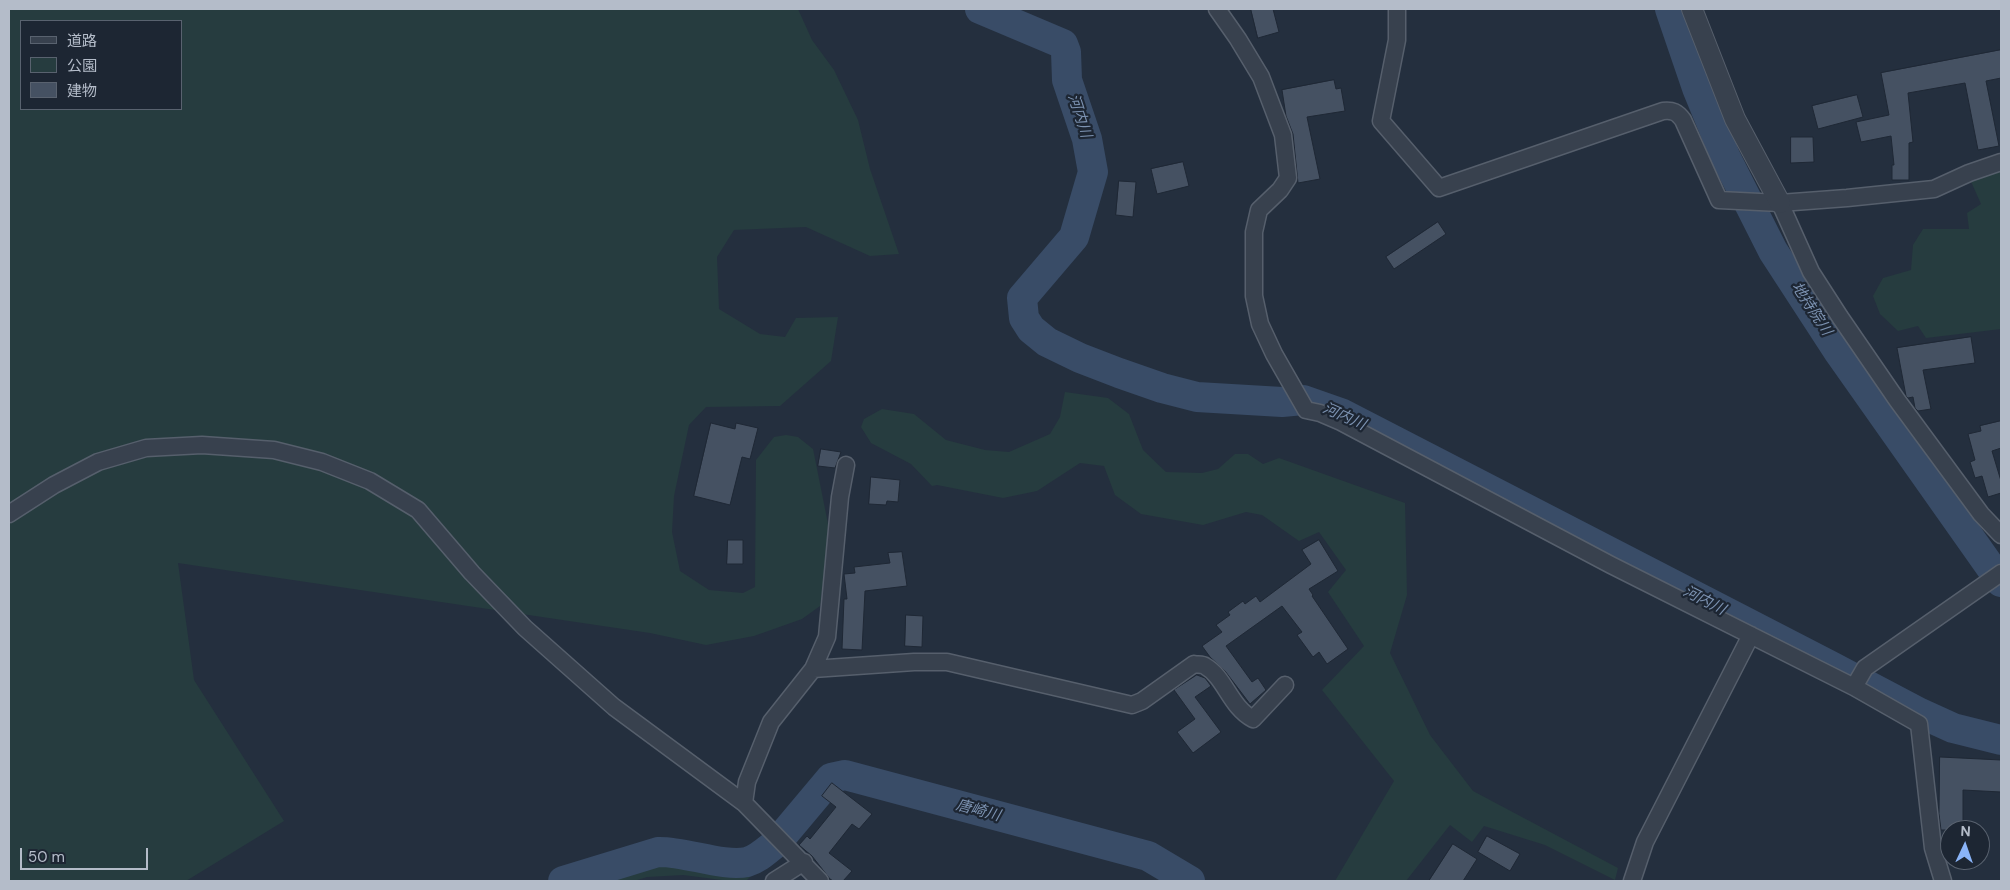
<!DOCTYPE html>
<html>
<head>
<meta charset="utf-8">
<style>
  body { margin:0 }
  #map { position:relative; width:2010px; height:890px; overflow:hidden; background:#242f3e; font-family:"DM Sans","Noto Sans JP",sans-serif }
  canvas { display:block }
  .frame { position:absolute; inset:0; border:10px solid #b4bcc9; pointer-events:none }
  .legend { position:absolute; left:20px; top:20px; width:162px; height:90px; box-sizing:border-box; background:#1d2633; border:1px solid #59626f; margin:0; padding:6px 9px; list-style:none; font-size:15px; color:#b4bcc9 }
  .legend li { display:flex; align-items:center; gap:10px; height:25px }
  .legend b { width:25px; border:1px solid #59626f }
  .north { position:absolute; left:1940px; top:820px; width:50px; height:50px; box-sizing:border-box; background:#1d2633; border:1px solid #59626f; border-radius:50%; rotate:3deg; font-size:14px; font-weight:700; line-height:20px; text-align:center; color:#b4bcc9 }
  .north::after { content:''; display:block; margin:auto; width:18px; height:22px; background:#8ab4f8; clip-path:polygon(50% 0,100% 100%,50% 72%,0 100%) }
  .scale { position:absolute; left:20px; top:848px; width:128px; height:22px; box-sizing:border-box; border:2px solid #b4bcc9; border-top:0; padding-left:6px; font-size:15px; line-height:18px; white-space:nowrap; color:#b4bcc9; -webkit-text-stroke:4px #1d2633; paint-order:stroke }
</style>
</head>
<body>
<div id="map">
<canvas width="2010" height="890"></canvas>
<div class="frame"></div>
<ul class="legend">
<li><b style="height:6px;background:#38414e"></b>道路</li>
<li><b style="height:14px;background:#263c3f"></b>公園</li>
<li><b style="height:14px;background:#455162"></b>建物</li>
</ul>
<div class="north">N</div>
<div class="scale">50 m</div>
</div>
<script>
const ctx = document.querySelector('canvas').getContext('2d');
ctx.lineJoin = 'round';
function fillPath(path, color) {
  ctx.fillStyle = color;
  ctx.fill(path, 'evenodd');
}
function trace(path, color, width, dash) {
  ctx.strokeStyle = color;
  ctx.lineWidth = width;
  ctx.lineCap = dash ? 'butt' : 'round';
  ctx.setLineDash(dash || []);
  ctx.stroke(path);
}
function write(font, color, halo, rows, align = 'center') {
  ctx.font = font + ' "DM Sans","Noto Sans JP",sans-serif';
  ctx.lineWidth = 4.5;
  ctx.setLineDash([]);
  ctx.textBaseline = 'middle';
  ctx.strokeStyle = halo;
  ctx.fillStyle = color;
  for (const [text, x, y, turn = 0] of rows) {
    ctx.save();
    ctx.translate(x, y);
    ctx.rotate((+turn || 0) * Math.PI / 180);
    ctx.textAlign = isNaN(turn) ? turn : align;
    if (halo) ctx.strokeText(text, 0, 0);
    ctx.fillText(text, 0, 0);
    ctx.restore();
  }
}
fillPath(new Path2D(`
  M9,9H798L812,40L834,70L858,120L870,169L899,254L870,256L806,227L734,230L717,257L719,309L760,334L785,337L796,318L838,317L831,361L780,406L706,407L689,425L674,496L672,532L680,571L709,590L743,593L755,587L756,460L774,437L786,435L798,437L813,449L830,534L820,606L802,619L754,636L706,645L650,633L178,563L194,680L284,821L186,881H9ZM21,21H181V109H21Z
  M2001,167V329L1926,338L1918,326L1898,331L1880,314L1873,296L1883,278L1911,270L1913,245L1923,229H1969L1967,213L1981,204L1969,177Z
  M1065,392L1108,398L1129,414L1143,450L1166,472L1202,473L1218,469L1235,454H1248L1263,464L1279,458L1405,503L1407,595L1390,653L1430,735L1473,791L1618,868L1615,880L1545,845L1484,826L1472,842L1450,825L1406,881H1335L1394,781L1322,690L1364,646L1328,592L1346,570L1319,532L1299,541L1262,515L1246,512L1203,525L1141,514L1115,495L1104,466L1080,463L1037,491L1003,498L937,485L932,486L911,464L871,443L861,427L864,419L882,409L914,414L946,440L985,450L1009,452L1050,434L1060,417Z
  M653,858L679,859L747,866L752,869L753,874L746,881L722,880L683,875L647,877L634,881H576Z`), '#263c3f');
trace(new Path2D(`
  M980,9L1063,44L1066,52L1067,80L1087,139L1093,172L1074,237L1022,298L1024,318L1031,329L1047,342L1080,358L1119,373L1162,388L1197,397L1282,402L1303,400L1343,414L1831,666L1920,713L1953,728L2001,740
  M1670,9L1697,88L1725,156L1773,251L1838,351L2001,582
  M784,834L831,778L845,775L1148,856L1190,881
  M563,881L658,852C684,851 723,867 747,862C758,859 767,850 776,843`), '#394c67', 30);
const building = new Path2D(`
  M1251,9H1273L1279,32L1258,38Z
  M2001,50V78L1986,81L1999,146L1978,150L1965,83L1908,93L1913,142L1909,143V180H1892V165H1894L1891,136L1861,142L1856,122L1889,115L1881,73Z
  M1334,80L1336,89L1341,88L1345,111L1307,117L1320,179L1298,183L1293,134L1286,116L1282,90Z
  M1857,95L1863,117L1818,129L1812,106Z
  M1791,137H1813L1814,162L1791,163Z
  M1183,162L1189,186L1157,194L1151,169Z
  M1119,181L1136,182L1133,217L1116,215Z
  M1438,222L1446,234L1394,269L1386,257Z
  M1971,337L1975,363L1923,370L1931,409L1918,411L1915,408L1913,397L1908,398L1906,396L1897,348Z
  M2001,421V448L1992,451L2001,481V493L1988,497L1982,476L1975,478L1970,462L1975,460L1968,434L1981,431L1980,426Z
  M711,423L735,429L736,423L758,428L750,459L742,457L730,505L694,496Z
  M821,449L841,452L835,468L818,466Z
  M871,477L900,480L898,502L887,501L886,505L869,504Z
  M728,540H743V564H727Z
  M1319,540L1338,571L1309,589L1313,595L1312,596L1348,649L1327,664L1319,652L1313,657L1297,635L1302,632L1282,606L1226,646L1252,682L1258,678L1266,690L1250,704L1225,671L1210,657L1202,646L1222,632L1216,625L1230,615L1228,612L1243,601L1245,604L1256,596L1260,602L1311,564L1302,550Z
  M902,552L907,586L865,591L862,650L842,649L844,599H847L844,574L855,573L854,567L890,563L888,553Z
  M906,615L923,616L922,647L905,646Z
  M1197,675L1205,678L1211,686L1195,697L1221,732L1193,753L1177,732L1195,719L1174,690Z
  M1940,757L2001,760V792L1963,790V830H1941L1939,814Z
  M832,783L872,814L859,829L852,824L829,853L852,871L843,881H833L830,879L812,856L799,845L807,836L810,839L836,807L822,796Z
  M1487,836L1520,854L1510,871L1478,852Z
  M1453,844L1477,859L1463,881H1429Z`);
fillPath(building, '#455162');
trace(building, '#1f2835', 1);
const minor = new Path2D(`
  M1217,9L1238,39L1261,77L1283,135L1288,178L1280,190L1259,210L1254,232V296L1260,324L1274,354L1306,410L1320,413L1341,422L1611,565L1854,687L1919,724L1933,848L1943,881
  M1397,9V40L1381,121L1439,188L1663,111C1673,110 1677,112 1683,120L1719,200L1780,203L1847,198L1934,189L1969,173L2001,162
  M1780,203L1811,272L1840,317L1897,400L1981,514L2001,535
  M9,514L54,485L98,462L146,448L202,445L274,450L322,462L370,481L418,510L472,573L525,628L614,707L744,803L820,881
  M813,669L914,662H947L1132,705L1142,701L1194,664C1197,665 1202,664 1205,666C1225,677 1230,707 1253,719L1285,685
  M1854,687L1865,668L2001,573
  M744,803L747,782L771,722L813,669L827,637L840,497L846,465
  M774,881L804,862
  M1632,881L1645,842L1751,635`);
const tertiary = new Path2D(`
  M1692,9L1735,119L1780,203`);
trace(minor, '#565f6c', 19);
trace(tertiary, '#565f6c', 22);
trace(minor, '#38414e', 16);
trace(tertiary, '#38414e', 20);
write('italic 15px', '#7c92b1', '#1d2633', [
  ["河内川",1079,116,72],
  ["地持院川",1811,309,57],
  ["河内川",1344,417,24],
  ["河内川",1704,601,27],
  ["唐崎川",978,811,15]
]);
</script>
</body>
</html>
